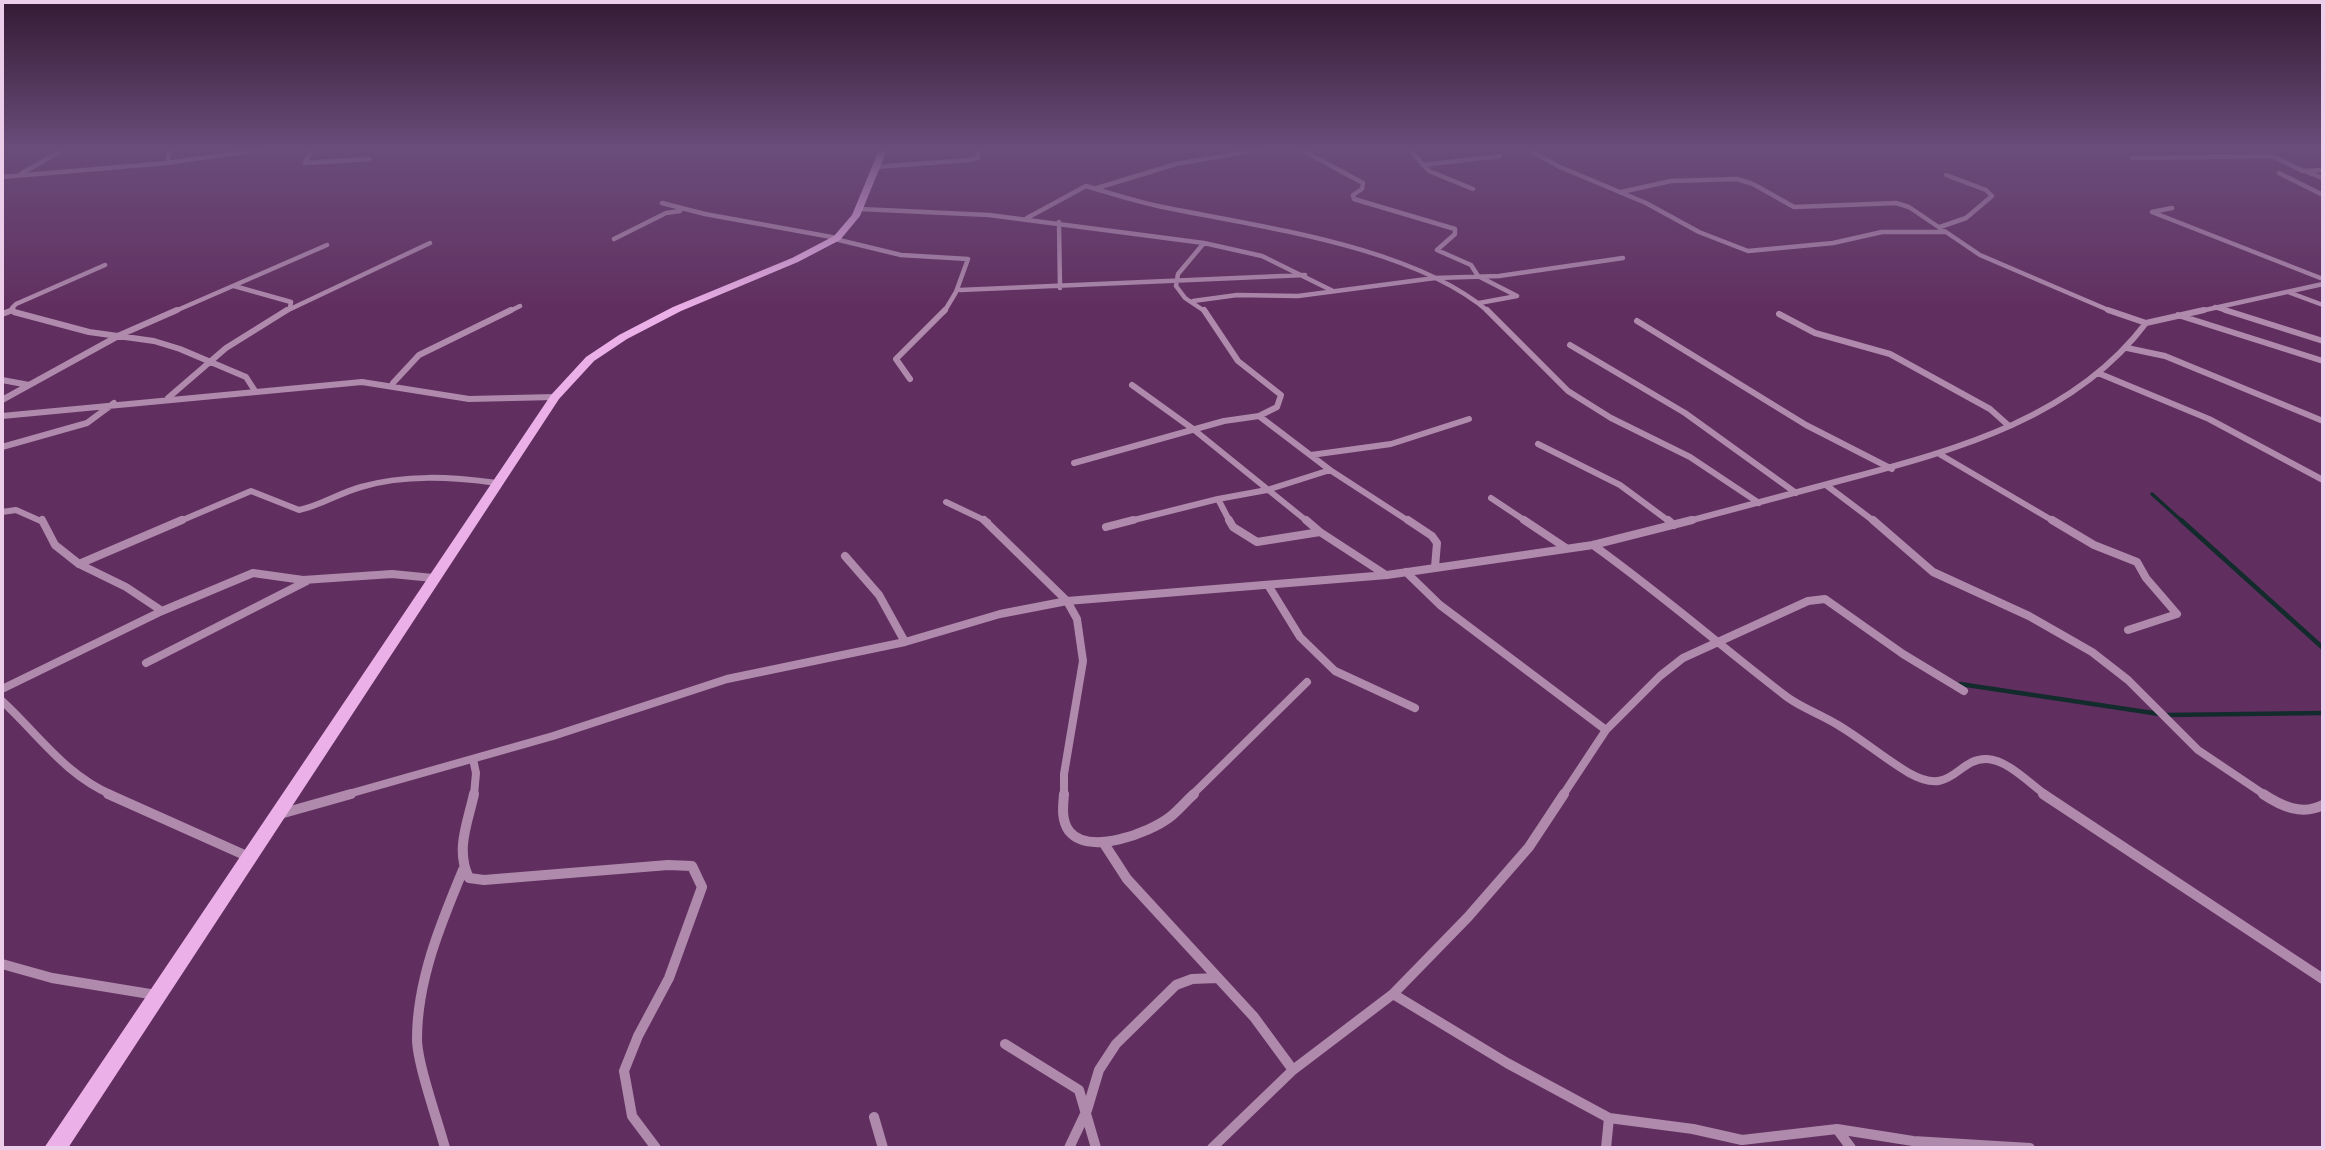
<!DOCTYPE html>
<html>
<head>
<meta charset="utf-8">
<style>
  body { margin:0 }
  #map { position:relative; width:2325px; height:1150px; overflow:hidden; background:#612f5f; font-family:Spectral,serif }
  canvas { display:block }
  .frame { position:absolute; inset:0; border:4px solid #edceea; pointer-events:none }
</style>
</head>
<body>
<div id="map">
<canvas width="2325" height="1150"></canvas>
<div class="frame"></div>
</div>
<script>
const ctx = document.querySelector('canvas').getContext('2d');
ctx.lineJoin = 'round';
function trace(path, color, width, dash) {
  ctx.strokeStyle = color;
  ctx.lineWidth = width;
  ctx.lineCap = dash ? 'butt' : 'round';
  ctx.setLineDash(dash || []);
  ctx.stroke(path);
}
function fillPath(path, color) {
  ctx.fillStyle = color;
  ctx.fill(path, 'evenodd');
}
trace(new Path2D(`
  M2152,494L2183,522`), '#142b2e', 3.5);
trace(new Path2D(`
  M2181,520L2323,648
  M1960,684L2166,715L2323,713`), '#142b2e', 4.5);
trace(new Path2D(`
  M311,150L305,163L369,159
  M1302,150L1363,183L1362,189L1353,195L1354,199L1455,229V234L1437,250L1471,265L1478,276L1517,296
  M1410,150L1429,171L1473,189
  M1529,150L1560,167L1646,203L1699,232L1748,251L1833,243L1882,232H1945
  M2132,158L2272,156L2303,171L2323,170
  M167,163L170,150
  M1422,165L1500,156
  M876,167L968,160L978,158V150
  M2307,172L2323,178
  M22,173L63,150
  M2279,173L2323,195
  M2,177L167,163L256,150
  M1097,188L1176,164L1257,150
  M1621,192L1671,181L1737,179L1753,184L1794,207L1896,203L1909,207L1980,255L2113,312
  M662,203L705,214L837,238
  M2172,208L2152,212L2323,279
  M860,209L989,215L1204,243L1178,274L1176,286L1185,298L1206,312
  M1027,218L1086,186C1110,193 1134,201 1158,206C1258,227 1411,245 1489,312
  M1059,222L1060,288
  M1940,227L1966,218L1992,196L1986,190L1946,175
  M614,239L666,213L680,211
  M835,239L901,255L968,259L956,292L944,312
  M1204,243L1262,256L1333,291
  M234,286L291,302L290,308
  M960,290L1305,275
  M2288,292L2323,305
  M1193,301L1237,295L1298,296L1435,278L1499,276L1623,258
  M1479,303L1517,296
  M2215,307L2231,312
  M14,312L12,308L16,304L105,265
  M173,312L327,245
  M284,312L430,243
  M508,312L520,306
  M2196,312L2323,284`), '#b08aad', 4.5);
trace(new Path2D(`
  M1204,310L1238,361L1281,395L1277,407L1259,416L1330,470L1410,522
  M1487,310L1568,391L1611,418L1690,457L1759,503
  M2108,310L2146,323
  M2225,310L2323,341
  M14,312L89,332L154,341L180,349L246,377L255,391
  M2,314L13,310
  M1779,314L1815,333L1890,354L1990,409L2009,426
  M2178,315L2323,361
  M1637,321L1806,425L1892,469
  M1570,345L1685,413L1796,493
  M2127,348L2165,356L2323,421
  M2098,373L2209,419L2323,480
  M910,379L896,359L945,310
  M2,380L29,385
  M393,383L419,355L511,310
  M1132,385L1193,429L1308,522
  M168,398L226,348L287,310
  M2,400L120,335L177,310
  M2,416L362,382L469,399L555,397
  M1538,444L1620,485L1670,522
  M2,447L87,423L114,403
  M1311,455L1391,444L1469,419
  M1941,455L2055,522
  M1074,463L1224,421L1259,416
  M1826,485L1875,522
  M1491,498L1527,522
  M946,502L988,522
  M2,512L16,510L43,522
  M178,522L251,491L299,510C320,506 339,493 361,487C405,474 452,477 497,483
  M1126,522L1218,499
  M1230,522L1218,499L1267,490L1330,470
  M1685,522C1740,507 1795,493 1850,478C1959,449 2075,417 2146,323L2204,310`), '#b08aad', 6);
trace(new Path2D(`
  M42,520L55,545L79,564L126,587L162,611
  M984,520L1067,601L1077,619L1083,661L1064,774V795
  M1229,520L1233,527L1257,542L1320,532L1386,575
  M1306,520L1320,532
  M1408,520L1432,536L1437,543L1435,567
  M1524,520L1566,548
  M1668,520L1674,525
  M1873,520L1933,572L2029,616L2092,652L2128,680L2198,750L2265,795
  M2052,520L2094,545L2137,562L2146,578L2177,614L2128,630
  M1106,527L1133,520
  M1593,545C1660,593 1722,647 1787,697C1802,708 1822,715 1838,725C1863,740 1885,759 1909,773C1953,798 1956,758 1987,759C2008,760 2030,784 2046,795
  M845,556L879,595L905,642
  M79,564L182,520
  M1406,572L1440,605L1606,730
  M1268,585L1300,637L1335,671L1415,708
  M146,663L307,581
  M2,689L162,611L253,573L303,580L392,574L433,578
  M2,701C39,735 64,774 112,795
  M473,759L476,773L474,795
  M345,795L553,736L727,679L905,642L1000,614L1067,601L1387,575L1593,545L1692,520
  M1192,795L1307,682
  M1563,795L1606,730L1660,676L1683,658L1808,601L1825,599L1903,654L1964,691`), '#b08aad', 8);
trace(new Path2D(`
  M108,794L249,857
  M474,794C468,822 455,850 469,878L484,880L668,865L692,866L702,887L669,978L638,1036L624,1071L632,1116L656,1148
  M1064,794C1063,806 1061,820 1069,831C1089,856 1149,833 1170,817C1179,810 1186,801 1194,794
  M2043,794L2323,979
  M2263,794C2281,806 2302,816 2323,805
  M280,814L351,794
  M1103,842L1127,879L1254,1017L1293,1070
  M2,964L52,978L156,995
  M1393,994L1507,1063L1609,1118L1693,1129L1742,1140L1837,1129L1913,1141L2030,1148
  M1005,1044L1079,1090L1096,1148
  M874,1117L883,1148
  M1837,1129L1851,1148
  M445,1148C438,1122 417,1063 417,1039C417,980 441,923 463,870
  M1069,1148L1087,1110L1099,1070L1116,1044L1176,985L1192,979L1217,978
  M1212,1148L1293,1070L1393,994L1468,917L1529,847L1564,794
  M1606,1148L1609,1118`), '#b08aad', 10);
fillPath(new Path2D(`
  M879,150H887L860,216L840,240L798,262L681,311L627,339L594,361L559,399L68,1148H44L551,395L586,357L619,335L673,307L792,258L834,236L852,215Z`), '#ebb0e7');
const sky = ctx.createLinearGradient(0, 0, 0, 310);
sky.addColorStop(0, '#351a34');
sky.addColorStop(0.48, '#6a4d7a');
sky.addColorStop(1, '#6a4d7a00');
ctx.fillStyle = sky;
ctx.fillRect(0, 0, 2325, 310);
</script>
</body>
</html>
